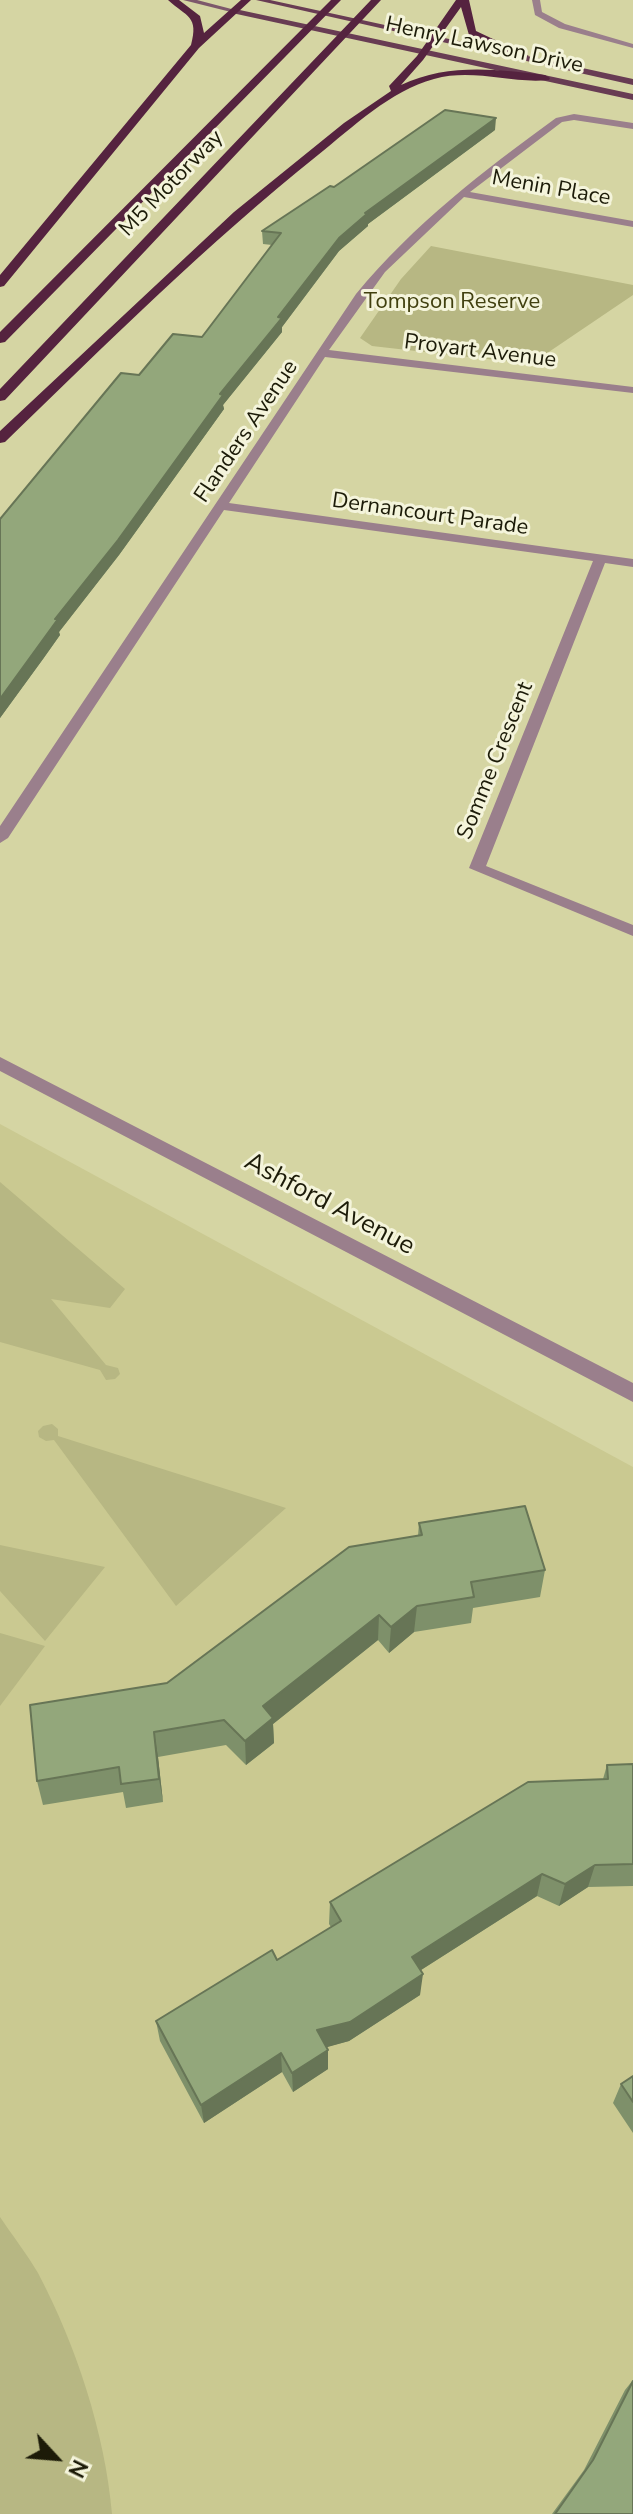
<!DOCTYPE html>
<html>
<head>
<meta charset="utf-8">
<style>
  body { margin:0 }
  #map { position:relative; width:633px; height:2514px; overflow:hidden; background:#d5d5a3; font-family:"Nunito Sans",sans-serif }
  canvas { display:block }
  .north { position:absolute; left:16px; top:2418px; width:80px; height:80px; -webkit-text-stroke:6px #f4f4db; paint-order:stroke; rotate:116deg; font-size:22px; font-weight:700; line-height:32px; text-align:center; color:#1c1b08 }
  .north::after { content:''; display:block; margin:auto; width:28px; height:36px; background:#1c1b08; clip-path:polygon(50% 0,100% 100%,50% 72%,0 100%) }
</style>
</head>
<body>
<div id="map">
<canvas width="633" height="2514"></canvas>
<div class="north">N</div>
</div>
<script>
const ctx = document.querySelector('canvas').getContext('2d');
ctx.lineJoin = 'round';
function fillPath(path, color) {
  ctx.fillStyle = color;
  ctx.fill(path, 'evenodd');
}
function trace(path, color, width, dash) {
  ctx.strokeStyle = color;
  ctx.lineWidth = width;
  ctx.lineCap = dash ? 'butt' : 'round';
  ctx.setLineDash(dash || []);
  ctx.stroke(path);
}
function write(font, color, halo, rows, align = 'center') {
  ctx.font = font + ' "Nunito Sans",sans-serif';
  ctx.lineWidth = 6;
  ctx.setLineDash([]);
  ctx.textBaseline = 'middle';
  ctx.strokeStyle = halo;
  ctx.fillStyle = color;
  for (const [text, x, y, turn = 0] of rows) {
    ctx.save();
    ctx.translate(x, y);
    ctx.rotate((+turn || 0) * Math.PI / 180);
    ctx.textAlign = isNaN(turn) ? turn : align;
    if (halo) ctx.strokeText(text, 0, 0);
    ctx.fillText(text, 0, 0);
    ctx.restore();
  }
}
fillPath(new Path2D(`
  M0,1124L633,1467V2514H0Z`), '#cac991');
fillPath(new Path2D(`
  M431,246L633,285V295L531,364L372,346L360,338L401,279Z
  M0,1182L125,1289L110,1308L51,1299L106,1365L118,1368L120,1374L115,1379L106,1380L100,1370L0,1342Z
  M52,1424L58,1429V1436L286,1508L176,1606L54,1440L46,1441L39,1437L38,1431L43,1426Z
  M0,1545L105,1567L45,1641L0,1591Z
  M0,1633L45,1646L0,1706Z
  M0,2217C12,2235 27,2254 38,2273C76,2345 105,2433 112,2514H0Z`), '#b7b783');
fillPath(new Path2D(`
  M532,0H540L542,12L565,24L633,44V48L559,28L535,15Z
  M574,114L633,123V129L574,120L562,122L470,192L633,221V227L464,197L385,272L329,350L633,387V393L325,357L229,503L633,559V567L605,563L486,866L633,925V936L469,868L593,561L224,510L8,838L0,843V826L356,294C414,224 483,171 556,118Z
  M0,1057L633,1383V1402L0,1071Z`), '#9a7f8c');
fillPath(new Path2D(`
  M183,0H197L239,11L235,13Z`), '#7d586b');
fillPath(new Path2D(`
  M256,0H270L633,79V85Z
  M235,9L633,94V100L232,13Z`), '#683c53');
fillPath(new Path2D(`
  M168,0H179L200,16L204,33L241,0H251L199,48L4,286L0,287V275L191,45C199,16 187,17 168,0Z
  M331,0H341L5,342L0,343V332Z
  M371,0H381L5,400L0,401V389Z
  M456,0H469L476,31L529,56L521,58L469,35L461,7L423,60L401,85C447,63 496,69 545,75L550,78L549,80C510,84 474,68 434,79C390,91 353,127 318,155C207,244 107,343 5,442L0,443V431L234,212L344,123L391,91L389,86L417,56Z`), '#55233f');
fillPath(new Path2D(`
  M495,130L368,224V226L339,251L282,327V332L223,405L224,409L119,555L59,632L60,635L43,659L0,718V519L139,375L202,337L272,245L263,244L262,231L334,187Z
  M419,1523L545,1570L540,1597L473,1608L471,1623L414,1632L389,1653L378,1640L273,1724L274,1743L246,1765L226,1745L158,1757L163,1802L126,1808L123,1792L43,1805L37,1781L167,1683L418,1536Z
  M633,1764V1886L588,1887L559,1906L537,1896L421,1970L420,1995L349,2041L326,2047L328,2050V2069L293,2092L282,2072L204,2123L160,2041L156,2021L277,1960L331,1927L329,1924L330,1902L603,1779L607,1765Z
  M633,2076V2133L613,2103L621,2084Z
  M633,2380V2514H552L584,2470L625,2390Z`), '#7e906a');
fillPath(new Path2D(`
  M496,118L495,130L368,224V226L339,251L282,327V332L223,405L224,409L119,555L59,632L60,635L43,659L0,718V699L55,619L220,394L339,238L365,213Z
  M417,1606L414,1632L389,1653L391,1627Z
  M379,1615L378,1640L273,1724L274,1743L246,1765L245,1741L263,1706Z
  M154,1732L158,1757L163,1802L159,1779Z
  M595,1865L588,1887L559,1906L565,1884Z
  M542,1874L537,1896L410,1977L412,1957Z
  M423,1974L420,1995L349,2041L317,2050V2030Z
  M328,2050V2069L293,2092L292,2073Z
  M281,2053L282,2072L204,2123L201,2105Z`), '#677556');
const building = new Path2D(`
  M445,110L496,118L365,213H368L339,238L278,317L282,318L220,394L223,395L118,540L55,619H58L0,699V519L121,373L139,375L173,334L202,337L281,233L262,231L330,186L334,187Z
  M525,1506L545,1570L471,1582L474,1597L417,1606L391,1627L379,1615L263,1706L273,1718L245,1741L224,1720L154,1732L159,1779L121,1784L119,1767L37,1781L30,1705L167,1683L349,1547L422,1535L419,1523Z
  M633,1764V1864L595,1865L565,1884L542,1874L412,1957L423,1974L350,2022L317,2030L328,2050L292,2073L281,2053L201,2105L156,2021L272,1950L277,1960L341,1921L330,1902L528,1782L608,1779L607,1765Z
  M633,2076V2102L621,2084Z
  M633,2381V2514H555L593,2460Z`);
fillPath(building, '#93a77b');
trace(building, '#677556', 2);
write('22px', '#1c1b08', '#f4f4db', [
  ["Henry Lawson Drive",484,46,12],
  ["M5 Motorway",172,184,-46],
  ["Menin Place",551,189,10],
  ["Proyart Avenue",480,352,7],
  ["Flanders Avenue",247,432,-56],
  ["Dernancourt Parade",430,515,8],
  ["Somme Crescent",496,761,-68]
]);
write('22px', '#41400f', '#f4f4db', [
  ["Tompson Reserve",452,303]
]);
write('26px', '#1c1b08', '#f4f4db', [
  ["Ashford Avenue",329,1205,28]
]);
</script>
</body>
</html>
